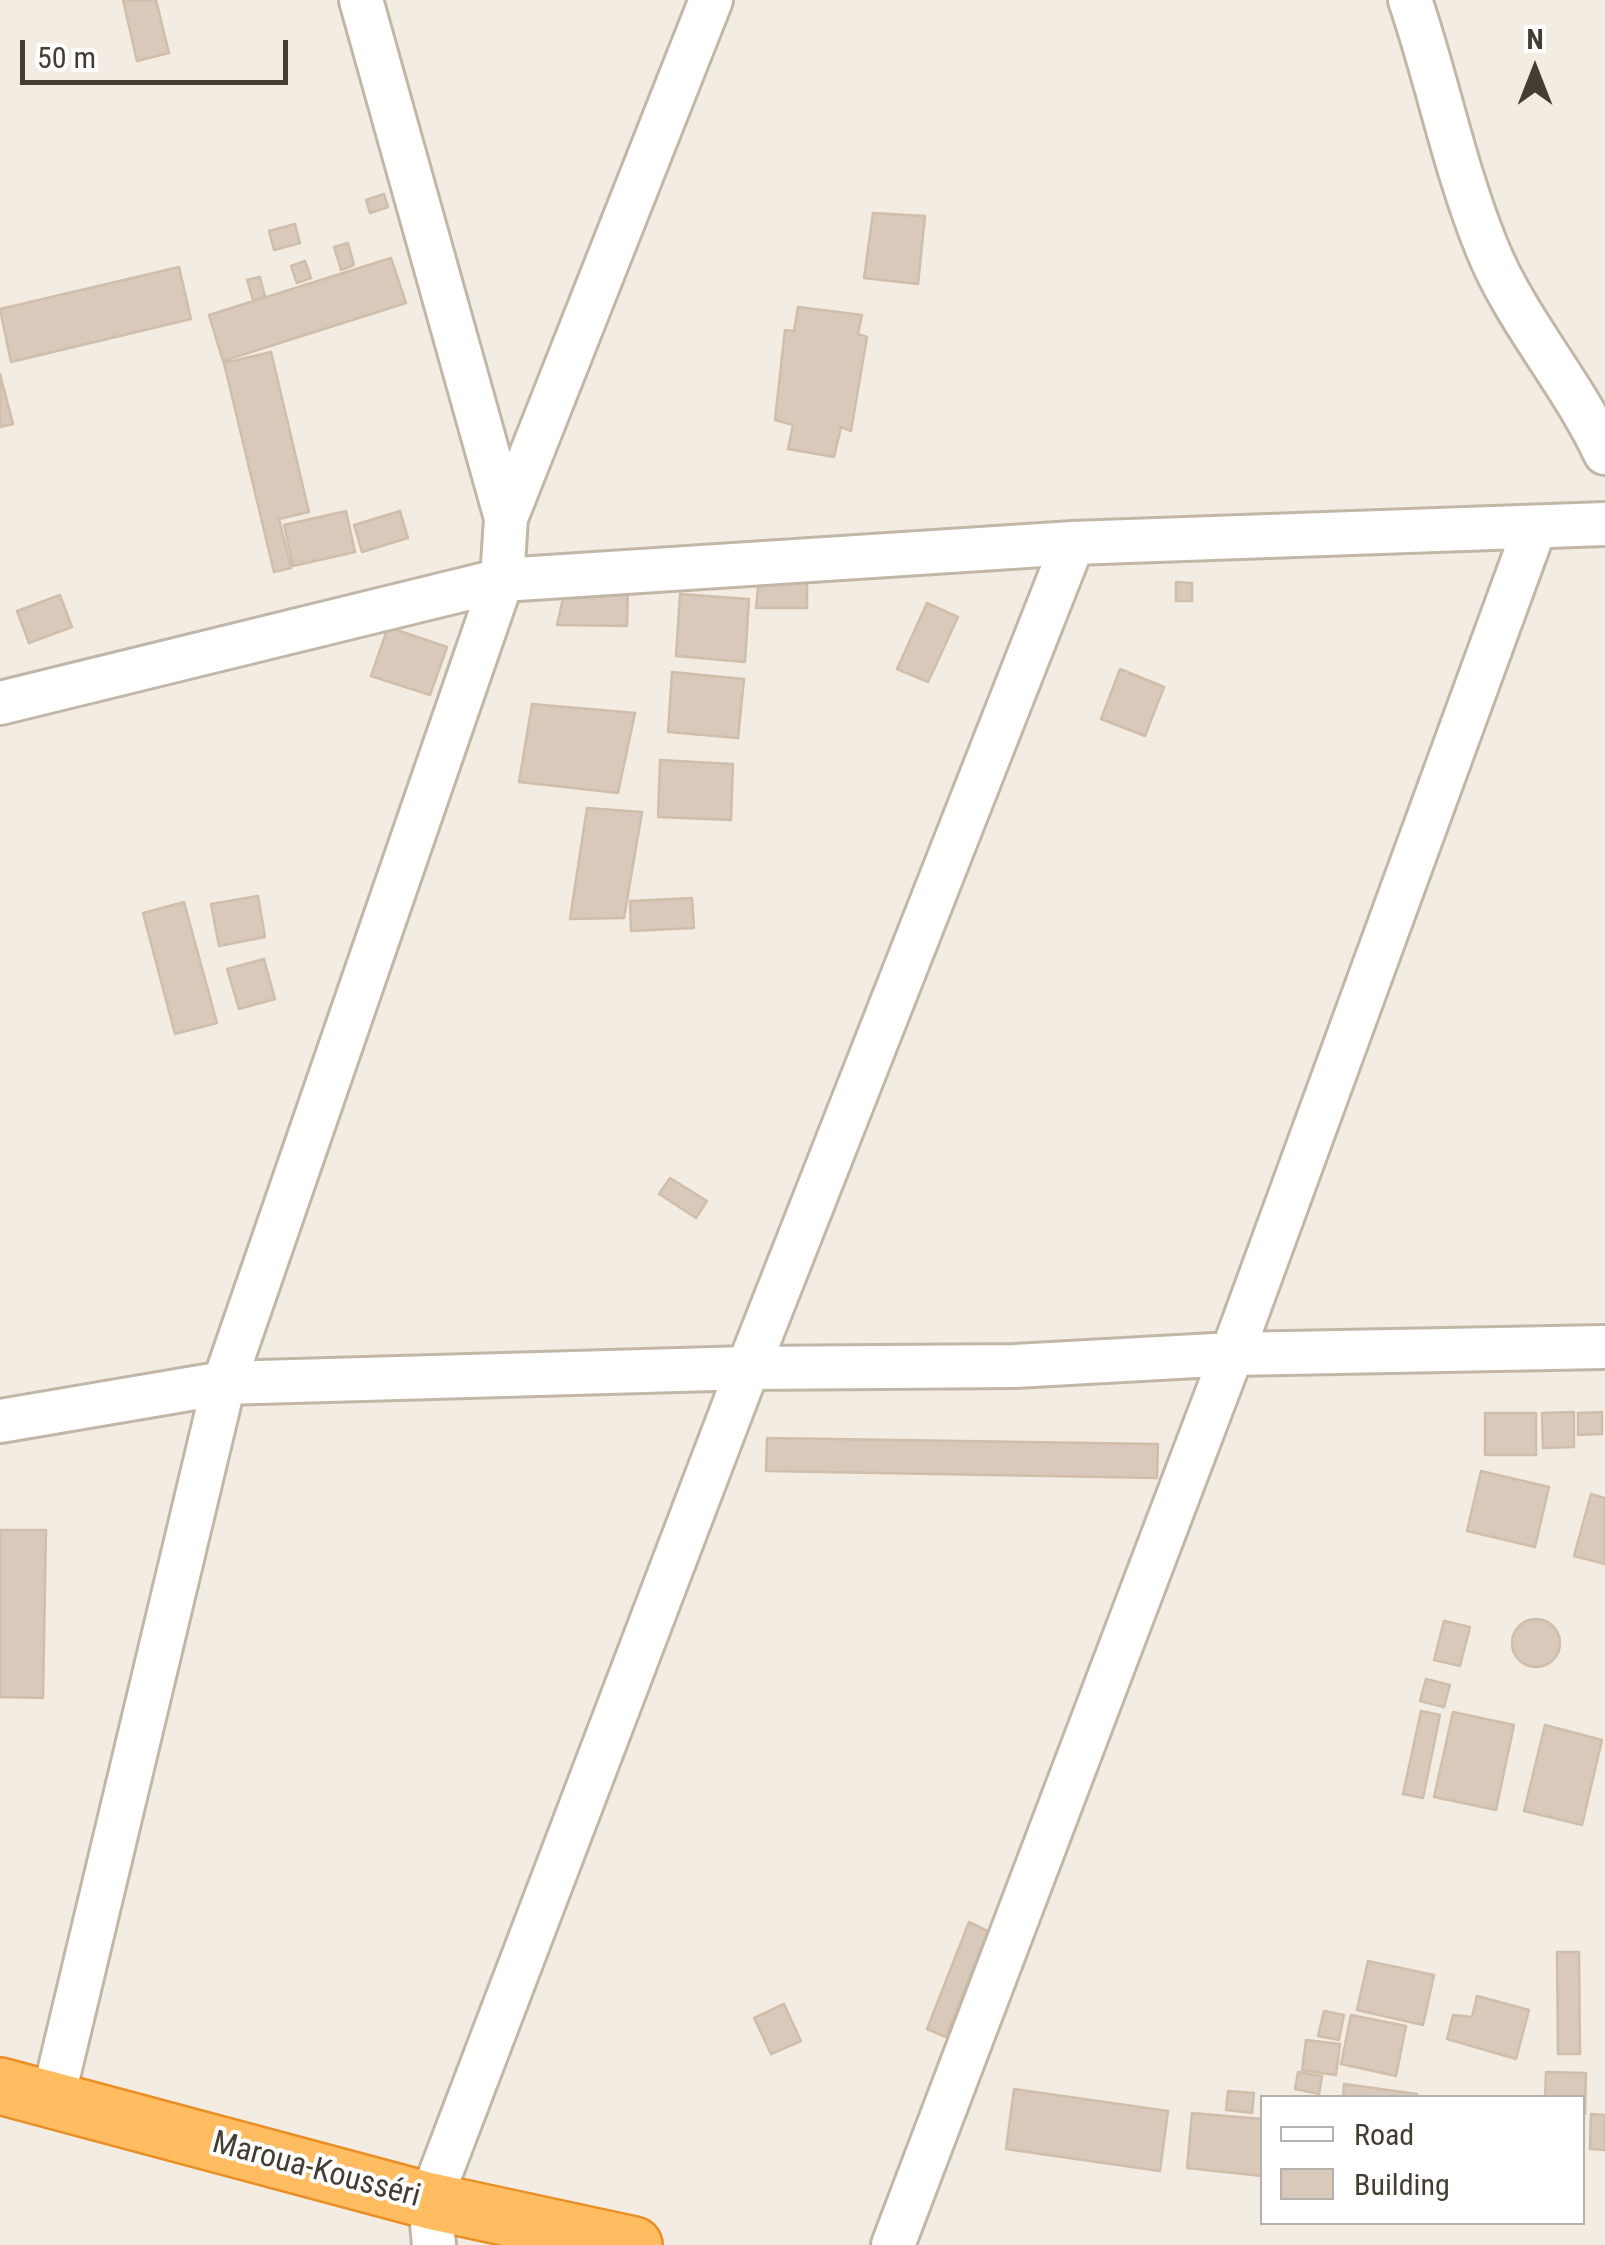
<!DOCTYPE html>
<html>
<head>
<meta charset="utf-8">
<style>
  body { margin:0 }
  #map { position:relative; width:1605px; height:2245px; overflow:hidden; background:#f3ece2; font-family:"Roboto Condensed",sans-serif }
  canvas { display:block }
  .legend { position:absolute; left:1260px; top:2095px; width:325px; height:130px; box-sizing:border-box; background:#fff; border:2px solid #b5b1ad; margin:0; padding:12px 18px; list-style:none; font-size:30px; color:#453c32 }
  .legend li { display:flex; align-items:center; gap:20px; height:50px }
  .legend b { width:50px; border:2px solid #b5b1ad }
  .north { position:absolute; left:1485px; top:20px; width:100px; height:100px; -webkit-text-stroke:8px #fff; paint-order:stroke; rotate:0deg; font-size:28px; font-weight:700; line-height:40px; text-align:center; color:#453c32 }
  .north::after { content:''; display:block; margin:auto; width:35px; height:45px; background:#453c32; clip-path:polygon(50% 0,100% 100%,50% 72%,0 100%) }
  .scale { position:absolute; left:20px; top:40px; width:268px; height:45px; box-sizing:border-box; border:5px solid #453c32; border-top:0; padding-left:12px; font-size:30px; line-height:35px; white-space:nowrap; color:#453c32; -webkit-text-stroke:8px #fff; paint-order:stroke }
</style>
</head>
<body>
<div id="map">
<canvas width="1605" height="2245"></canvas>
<ul class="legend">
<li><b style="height:12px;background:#fff"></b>Road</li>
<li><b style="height:28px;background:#d8c9ba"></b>Building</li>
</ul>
<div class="north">N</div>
<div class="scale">50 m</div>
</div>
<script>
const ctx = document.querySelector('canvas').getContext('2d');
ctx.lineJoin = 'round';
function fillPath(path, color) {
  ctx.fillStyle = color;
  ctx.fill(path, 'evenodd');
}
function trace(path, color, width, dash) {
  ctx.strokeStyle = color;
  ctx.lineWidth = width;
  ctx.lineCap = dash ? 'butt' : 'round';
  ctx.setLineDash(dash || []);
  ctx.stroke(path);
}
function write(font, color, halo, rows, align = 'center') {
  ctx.font = font + ' "Roboto Condensed",sans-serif';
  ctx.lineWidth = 8;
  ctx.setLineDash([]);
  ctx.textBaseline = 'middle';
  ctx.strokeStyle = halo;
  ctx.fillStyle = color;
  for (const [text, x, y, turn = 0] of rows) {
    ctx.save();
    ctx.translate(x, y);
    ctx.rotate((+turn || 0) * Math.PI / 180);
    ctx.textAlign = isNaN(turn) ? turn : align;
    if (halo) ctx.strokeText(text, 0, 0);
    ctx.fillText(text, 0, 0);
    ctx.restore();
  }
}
const building = new Path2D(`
  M123,0H156L169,53L137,61Z
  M384,194L388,207L370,213L366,200Z
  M873,213L925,216L918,284L864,278Z
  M295,224L300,243L274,250L269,231Z
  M348,243L354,265L341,270L334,247Z
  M391,258L406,303L223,361L209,315Z
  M305,261L311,278L297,283L291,266Z
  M179,267L191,319L11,362L0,309Z
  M260,277L265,297L253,300L247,280Z
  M798,307L862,315L858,334L867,337L851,431L841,427L834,457L788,449L793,425L775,420L785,330L794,331Z
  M271,352L309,512L279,519L291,568L274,572L224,363Z
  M0,374L13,424L0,427Z
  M346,511L355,552L293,566L284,525Z
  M400,511L408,538L362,552L354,525Z
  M759,577H807V608H756Z
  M1176,582L1192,583V601H1176Z
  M628,587L627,626L557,625L565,590Z
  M680,594L749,599L745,662L676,656Z
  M60,595L72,627L29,643L17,611Z
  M927,603L958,617L928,682L897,669Z
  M388,627L447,647L430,695L371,676Z
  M1120,669L1164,687L1145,736L1101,719Z
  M672,672L744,679L738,738L668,732Z
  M532,704L635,713L618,793L519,782Z
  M660,760L733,764L731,820L658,817Z
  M587,808L642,812L624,918L570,919Z
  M258,896L265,937L219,946L211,904Z
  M692,898L694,928L631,931L630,901Z
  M184,902L217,1023L175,1034L143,913Z
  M264,959L275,999L239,1009L227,969Z
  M670,1178L707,1201L696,1218L659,1194Z
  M1574,1412V1447L1543,1448L1542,1413Z
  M1602,1412V1434L1578,1435V1413Z
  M1485,1413H1536V1455H1485Z
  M767,1438L1158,1444L1157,1478L766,1471Z
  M1481,1471L1549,1487L1535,1547L1467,1531Z
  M1591,1494L1605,1498V1564L1574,1556Z
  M0,1530H46L43,1698L0,1697Z
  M1512 1643a24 24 0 1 1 48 0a24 24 0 1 1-48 0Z
  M1444,1621L1470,1627L1460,1666L1434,1660Z
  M1426,1679L1450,1685L1444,1707L1420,1701Z
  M1421,1711L1440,1715L1423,1798L1403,1794Z
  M1453,1712L1514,1725L1496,1810L1434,1797Z
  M1545,1725L1602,1740L1582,1825L1524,1811Z
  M969,1922L988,1931L946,2037L927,2029Z
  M1557,1952H1579L1580,2054H1558Z
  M1368,1961L1434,1975L1423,2025L1357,2010Z
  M1477,1996L1529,2010L1516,2059L1447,2039L1453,2015L1472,2017Z
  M784,2004L801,2041L771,2054L754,2018Z
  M1324,2011L1344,2015L1339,2040L1318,2036Z
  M1351,2015L1406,2026L1396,2076L1341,2064Z
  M1306,2040L1340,2044L1336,2075L1302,2070Z
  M1298,2072L1322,2076L1319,2094L1295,2089Z
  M1546,2072L1586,2073L1585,2114L1582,2098H1545Z
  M1344,2084L1417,2094L1416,2098H1343Z
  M1014,2089L1168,2111L1160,2171L1006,2149Z
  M1228,2091L1254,2093L1252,2113L1226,2110Z
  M1192,2113L1262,2119V2176L1187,2168Z
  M1591,2114L1605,2115V2150L1590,2149Z`);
fillPath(building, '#d8c9ba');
trace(building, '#d0beaa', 2.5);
const street = new Path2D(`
  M1410,0C1438,82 1454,167 1487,248C1516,320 1572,382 1605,453
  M506,518L711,0
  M0,703L502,580L1073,543L1605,524
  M0,1421L224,1383L748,1368L1015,1366L1232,1354L1605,1347
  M52,2102L224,1383L502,580L506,518L361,0
  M434,2245L430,2201L748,1368L1073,543
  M893,2245L1232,1354L1535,527`);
const highway = new Path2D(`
  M0,2086L430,2201L634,2245`);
trace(street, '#c2b6a7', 48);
trace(highway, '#e98f26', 60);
trace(street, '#fff', 42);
trace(highway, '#ffbc61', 55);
write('32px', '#453c32', '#fff', [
  ["Maroua-Kousséri",316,2171,15]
]);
</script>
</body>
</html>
